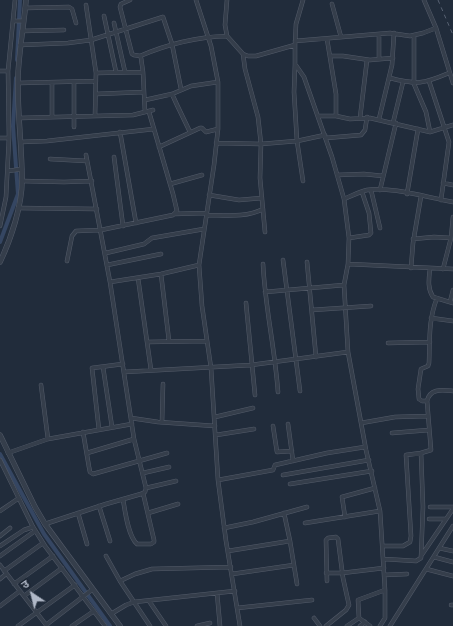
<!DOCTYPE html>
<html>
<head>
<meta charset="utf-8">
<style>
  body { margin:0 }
  #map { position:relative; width:453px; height:626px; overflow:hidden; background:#212c3b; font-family:Manrope,"Noto Sans Devanagari",sans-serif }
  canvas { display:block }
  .north { position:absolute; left:12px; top:574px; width:40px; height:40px; -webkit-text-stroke:3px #1a2330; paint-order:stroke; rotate:325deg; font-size:11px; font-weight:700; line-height:16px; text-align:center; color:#b0b8c7 }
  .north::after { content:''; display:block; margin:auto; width:14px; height:18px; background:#b0b8c7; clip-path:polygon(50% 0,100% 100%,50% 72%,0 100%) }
</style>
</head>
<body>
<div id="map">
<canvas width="453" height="626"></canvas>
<div class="north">उ</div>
</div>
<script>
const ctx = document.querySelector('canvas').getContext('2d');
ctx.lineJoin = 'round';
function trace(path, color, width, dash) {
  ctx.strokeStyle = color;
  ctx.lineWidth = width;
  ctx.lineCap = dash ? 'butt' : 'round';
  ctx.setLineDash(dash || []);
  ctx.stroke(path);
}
trace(new Path2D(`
  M17,60L20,0
  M0,242L18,194L13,126L16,78
  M0,454L44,534L110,626`), '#354662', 4);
const minor = new Path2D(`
  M130,0L121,4L120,7L132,54L134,55L140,56L141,58L143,72L145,112
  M196,0L211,46L218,82V129L214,165L199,265L202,306L211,368L218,480L226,541L240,626
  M227,0L225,25L227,36L243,54L248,56H256L295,45
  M303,0L296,24L295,45V64L304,77L332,157L344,199L349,238L348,264L344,285L348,352L366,450L380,511L385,590V618L380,626
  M424,0L436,28L453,83
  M332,4L341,37
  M86,5L96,73L95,115
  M25,8L69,7L72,9L76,23
  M104,16L116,72
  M13,21H23
  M114,23L125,72
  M22,31L64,30
  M414,35V84L426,112L430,132
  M327,39L336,94V116
  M295,41L390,33L410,36L423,33L436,28
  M20,45L68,43L91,40L163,17L172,44L181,89
  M243,54L245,69L258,117L261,144L260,178L265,232
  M140,56C168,44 196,37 227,36
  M330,56H343L370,60L393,58
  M379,59V34
  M0,71H8
  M96,73L143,72
  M390,78C417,85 423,84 449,73
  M429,81L449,142L441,200
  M19,83L96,81
  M74,83V127
  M96,94L144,92
  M172,94L177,105L190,132
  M145,100L172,94L191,86L218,82
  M52,116V83
  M318,116H336L350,119L370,118L430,132L453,125
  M20,118L133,115L153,110
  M360,118L367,60
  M379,119L392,65L394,33
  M393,123L403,82
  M120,132L136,223
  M0,138H9
  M326,138L361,135L365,130L367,117
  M21,142L47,141L154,129
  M216,143L261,144L297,141L294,92L295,64
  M159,147L200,128H202L206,132L218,129
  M114,157L123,226
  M50,159L87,161
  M8,171L22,169
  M337,175L364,174L383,176
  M22,181L64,182L92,181
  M303,181L297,141L325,135
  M443,183L453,185
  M170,184L202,175
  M371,190L380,228
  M380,190L396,123
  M407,194L418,129
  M209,195L239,200L262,198
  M344,199C351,196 359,192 367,190C390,186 429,198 453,202
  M18,208L97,209
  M174,214L206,213
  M206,215C225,215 246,218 263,209
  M0,226L6,197L9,138L8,71L15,0
  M349,238L369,235L371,233L369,213L362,192
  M413,239L434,237L451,238
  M106,253L144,244L152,238L204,229
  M283,260L300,391
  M67,261L72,236L76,231L101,230L173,215L177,211L173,194L149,112
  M307,262L316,357
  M263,264C265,307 275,349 278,392
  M348,264L453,269
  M107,265L161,254
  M411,268L413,243L421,196
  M430,268C429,278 427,288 433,297L453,303
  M443,269L451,238L453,217
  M161,274L169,341
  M138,278L151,370
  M110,282L161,274L199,265
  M265,292L344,285
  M450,302L453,290
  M246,303L255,395
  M312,310L371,306
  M431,318L453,321
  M147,342L207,341
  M388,343L430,342
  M103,367L112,427
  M124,372L251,365L348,352
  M41,385L48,439
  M427,401H422L419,399L418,389L421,369L428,366L429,363C430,340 428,321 437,298
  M215,417L253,408
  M131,418L158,422L215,426
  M162,422L163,384
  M361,423L395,417L428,416
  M288,424L293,461
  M273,426L277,452L292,451
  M99,430L92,368L123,364
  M83,432L89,467L90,472L93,474L167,453
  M392,433L429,430
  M216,435L254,429
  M8,453L48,439L132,424
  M87,453L134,439
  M0,460L33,527L45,546L105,626
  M143,473L169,467
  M283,475L369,460
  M218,480L273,470L275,465L327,453L365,447
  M290,484L372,471
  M146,488L176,481
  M123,499C125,511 128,536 137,544H151L154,542V540L143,493
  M99,506L110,541
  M430,507H453
  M0,511L19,498
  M78,513L87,544
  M148,513L178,504
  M284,513L290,541L297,584
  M345,517L342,497L375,488
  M429,519H446
  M305,523L380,511
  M45,524L106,504L141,494L145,492L146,488L134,439L110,282L86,155
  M224,528L253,522L307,507
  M0,536L10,528
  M0,546L24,530L33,527
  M383,546H403L410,542L411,536L406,455L421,453
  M439,548L453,551
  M228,551L290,541
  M0,556L35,531
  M106,556L120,581L150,626
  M421,556L453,509
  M434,557L453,562
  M384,559L416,561L421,558L423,507L421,453L431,450L427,401C430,388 442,390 453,391
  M0,565L47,626
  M426,569L453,576
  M4,571L43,543
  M326,573H342L384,568
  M232,574L294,565
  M384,575L407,574
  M0,579L6,574
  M120,581L135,574L152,569L231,567
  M14,584L53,556
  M217,593L220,626
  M24,596L62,568
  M149,601L166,626
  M451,605H453
  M0,606L20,591
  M237,608L312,600
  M111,614L126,605L134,602L235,591
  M314,618L320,626
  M359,618L358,600L385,590
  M46,625L93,589
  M18,626L75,585
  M72,626L94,611
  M197,626L210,623
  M326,626L346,610L349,605L343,578L338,539L336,537L328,538L326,540L327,581
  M347,626L359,618L370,626
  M360,626L365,622
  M390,626L453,526`);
const tertiary = new Path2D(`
  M0,262C11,239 22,206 22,180C22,145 17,111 18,76C19,50 24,25 26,0
  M0,435L35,507L45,524L120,626`);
trace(minor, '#535b69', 4.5);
trace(tertiary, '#535b69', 5.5);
trace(minor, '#353e4b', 3.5);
trace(tertiary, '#353e4b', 4.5);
trace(new Path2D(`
  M438,0L453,35`), '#576172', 1, [4, 4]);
</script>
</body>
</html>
